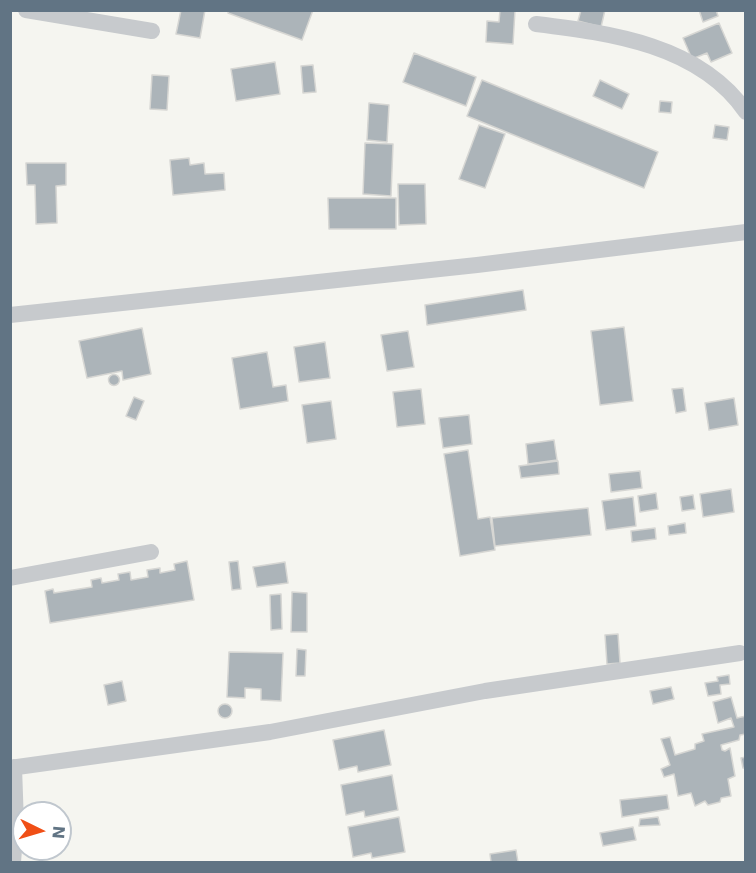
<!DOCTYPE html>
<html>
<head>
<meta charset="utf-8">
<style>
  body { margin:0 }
  #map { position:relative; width:756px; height:873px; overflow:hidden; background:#f5f5f0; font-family:"DejaVu Sans",sans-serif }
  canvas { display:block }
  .frame { position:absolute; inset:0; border:12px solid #617484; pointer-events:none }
  .north { position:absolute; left:12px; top:801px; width:60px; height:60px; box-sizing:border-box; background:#fff; border:2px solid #c0c7ce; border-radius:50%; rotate:95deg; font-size:16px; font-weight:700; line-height:24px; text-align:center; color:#617484 }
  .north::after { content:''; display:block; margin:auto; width:21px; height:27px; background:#f04f16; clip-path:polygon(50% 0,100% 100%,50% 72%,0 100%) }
</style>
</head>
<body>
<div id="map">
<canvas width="756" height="873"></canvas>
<div class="frame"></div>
<div class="north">N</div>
</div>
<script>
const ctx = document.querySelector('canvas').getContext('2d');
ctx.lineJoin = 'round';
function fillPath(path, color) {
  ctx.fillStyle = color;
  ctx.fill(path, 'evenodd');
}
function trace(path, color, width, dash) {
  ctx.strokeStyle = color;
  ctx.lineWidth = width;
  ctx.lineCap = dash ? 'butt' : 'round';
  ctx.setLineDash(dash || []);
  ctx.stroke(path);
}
const building = new Path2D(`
  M181,10H205L200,38L176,34Z
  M229,10H313L302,40L228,13Z
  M500,10H515L513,44L486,42L487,21L499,22Z
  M581,10H605L601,27L578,21Z
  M699,10H716L718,16L703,22Z
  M719,23L732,53L711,62L707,53L692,59L683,38Z
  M414,53L476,77L466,106L403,82Z
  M275,62L280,94L236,101L231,69Z
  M313,65L316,92L303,93L301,66Z
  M152,75L169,76L167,110L150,109Z
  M482,80L658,152L644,188L467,116Z
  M600,80L629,94L622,109L593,96Z
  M660,101L672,102L671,113L659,112Z
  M369,103L389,105L387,142L367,140Z
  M479,125L505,134L485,188L459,179Z
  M715,125L729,127L727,140L713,138Z
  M365,143L393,144L391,196L363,194Z
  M189,158L190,165L204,163L205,174L224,173L225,190L173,195L170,160Z
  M26,163H66V185L56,186L57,223L36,224L35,185H27Z
  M398,184H425L426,224L399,225Z
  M328,198H396V229H329Z
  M523,290L526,310L427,325L425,305Z
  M624,327L633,401L600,405L591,331Z
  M142,328L151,374L123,380L122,371L87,378L79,341Z
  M408,331L414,367L387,371L381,335Z
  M325,342L330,378L299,382L294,347Z
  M267,352L273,387L286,385L288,401L240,409L232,358Z
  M108.5 380a5.5 5.5 0 1 1 11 0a5.5 5.5 0 1 1-11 0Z
  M683,388L686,411L676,413L672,389Z
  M421,389L425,424L397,427L393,392Z
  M134,397L144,401L136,420L126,416Z
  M734,398L738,425L709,430L705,403Z
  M331,401L336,439L307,443L302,405Z
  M469,415L472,444L443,448L439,418Z
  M554,440L557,460L528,464L526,444Z
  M468,450L478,519L490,517L495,550L460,556L444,454Z
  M558,461L559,474L521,478L519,466Z
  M640,471L642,488L611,492L609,474Z
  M731,489L734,512L703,517L700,494Z
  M656,493L658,509L640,512L638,496Z
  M693,495L695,509L682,511L680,497Z
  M633,497L636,526L606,530L602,501Z
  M588,508L591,535L495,546L492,518Z
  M685,523L686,533L669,535L668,526Z
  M655,528L656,539L632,542L631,531Z
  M187,561L194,600L50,623L45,591L53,589L54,593L92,587L91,580L101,578L102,583L119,580L118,574L130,572L131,580L148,577L147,570L160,568V573L175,570L174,564Z
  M238,561L241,589L232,590L229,562Z
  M285,562L288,583L257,587L253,567Z
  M292,592L307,593V632H291Z
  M281,594L282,629L271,630L270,595Z
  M618,634L620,663L607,664L605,635Z
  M297,649L306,650L305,676H296Z
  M229,652L283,653L281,701L261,700V689L245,688V698L227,697Z
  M729,675L730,684L720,685L721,694L708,696L705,683L718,681L717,677Z
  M122,681L126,701L108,705L104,685Z
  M671,687L674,699L653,704L650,691Z
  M731,697L737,718L746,716V734L740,735L739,740L721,745L722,750L725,751L730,748L735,776L728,779L731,796L721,798L720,802L708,805L705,801L695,806L691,793L678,796L674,774L664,777L661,769L670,765L661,739L670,737L675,755L695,749V744L704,741L702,734L734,727L731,718L718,723L713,702Z
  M218 711a7 7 0 1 1 14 0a7 7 0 1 1-14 0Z
  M384,730L391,765L358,772L357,766L339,770L333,740Z
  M746,757V768H743L741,758Z
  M392,775L398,810L365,817L364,811L346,815L341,785Z
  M667,795L669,809L622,817L620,800Z
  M399,817L405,852L372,858L371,853L353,857L348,827Z
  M658,817L660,825L639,826L640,819Z
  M633,827L636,840L603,846L600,833Z
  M516,850L518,862H491L490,854Z`);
fillPath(building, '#acb4b9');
trace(building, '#d6d6d3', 1.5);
trace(new Path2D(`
  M26,10L152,31
  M536,24C611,33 700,45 746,112
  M10,315L477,265L746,232
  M10,578L151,552
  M10,768L270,732L485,691L740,653
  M13,862L16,824L14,767`), '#c7cacd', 16);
</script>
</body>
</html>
